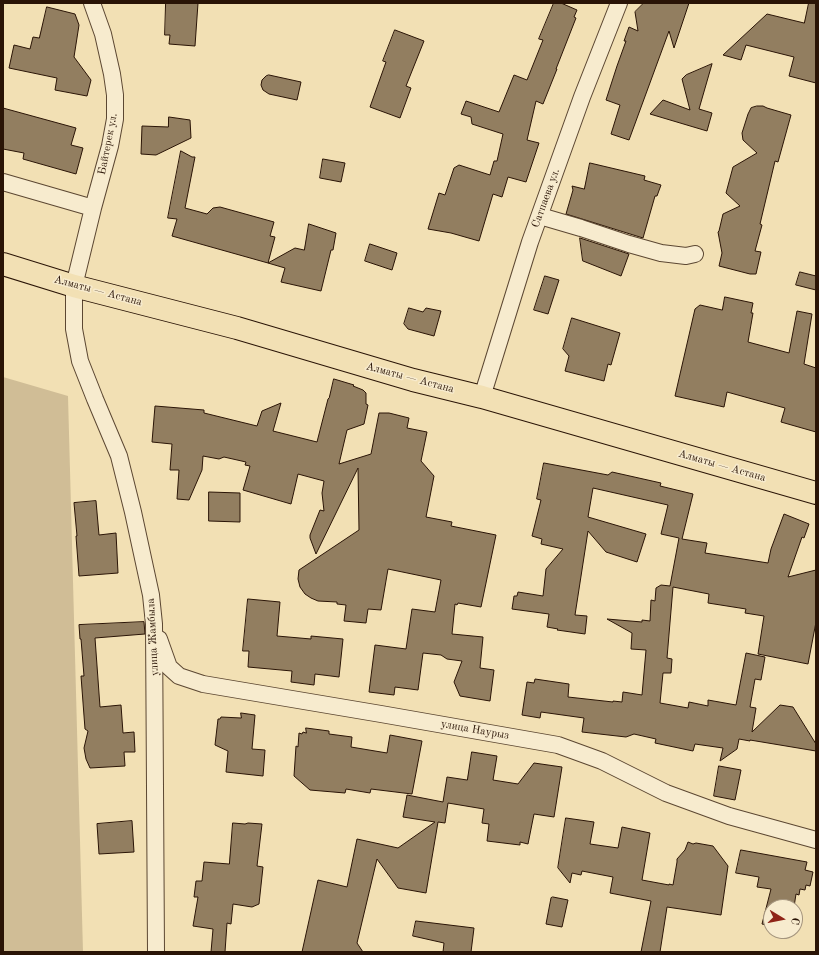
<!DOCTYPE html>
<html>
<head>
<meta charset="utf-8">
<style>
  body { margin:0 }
  #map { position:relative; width:819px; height:955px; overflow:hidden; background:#f2e0b4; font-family:"Old Standard TT",serif }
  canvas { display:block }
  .frame { position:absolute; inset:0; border:4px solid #2a1406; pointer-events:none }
  .north { position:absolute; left:763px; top:899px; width:40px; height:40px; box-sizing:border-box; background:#f7ebce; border:1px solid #a5957e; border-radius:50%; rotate:100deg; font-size:11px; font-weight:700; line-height:16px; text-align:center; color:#2a1406 }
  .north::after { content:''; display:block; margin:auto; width:14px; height:18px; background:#8f2418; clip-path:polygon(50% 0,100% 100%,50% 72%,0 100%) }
</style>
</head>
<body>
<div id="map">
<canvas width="819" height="955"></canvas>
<div class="frame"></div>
<div class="north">С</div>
</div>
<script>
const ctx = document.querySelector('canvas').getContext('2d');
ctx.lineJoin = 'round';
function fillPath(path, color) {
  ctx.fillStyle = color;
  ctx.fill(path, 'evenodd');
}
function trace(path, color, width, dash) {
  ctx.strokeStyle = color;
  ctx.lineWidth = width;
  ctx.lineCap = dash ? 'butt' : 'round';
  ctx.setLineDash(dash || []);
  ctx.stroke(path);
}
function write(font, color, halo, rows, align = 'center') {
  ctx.font = font + ' "Old Standard TT",serif';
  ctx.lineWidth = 3;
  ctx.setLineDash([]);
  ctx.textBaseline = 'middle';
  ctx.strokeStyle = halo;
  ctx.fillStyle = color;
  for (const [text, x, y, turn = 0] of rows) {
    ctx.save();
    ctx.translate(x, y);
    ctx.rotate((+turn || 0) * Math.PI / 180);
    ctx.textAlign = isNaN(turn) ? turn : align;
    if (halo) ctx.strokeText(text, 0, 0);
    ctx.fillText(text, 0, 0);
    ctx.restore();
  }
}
fillPath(new Path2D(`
  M3,377L68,396L83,952H3Z`), '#d0bd96');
const building = new Path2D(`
  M166,3H198L195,46L169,44L170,35H165Z
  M554,3H561L577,10L574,17L576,18L556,69H557L543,104L536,101L527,140L539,143L526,182L508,177L502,197L493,194L479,241L451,233L428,229L439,193L445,195L454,168L459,165L490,175L494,161H497L503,134L472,124L471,117L461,114L466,101L499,112L514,75L527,80L543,40L539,39Z
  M644,3H689L674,48L669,31L629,140L611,134L620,105L606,100L617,66L626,41H624L629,27L638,31L635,12Z
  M809,3H816V83L789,76L794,57L746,45L741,60L723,55L767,14L804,23Z
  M47,7L75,14L79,25L74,57L91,80L87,96L55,90L57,78L9,68L14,45L30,49L33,37L39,38Z
  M395,30L424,41L406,86L411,88L400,118L370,107L386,62L383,61Z
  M712,64L699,109L712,113L707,131L650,114L663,100L690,110L682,79L686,75Z
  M269,75L301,82L297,100L269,94L263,90L261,85L262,80L266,76Z
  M757,106H763L767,108L791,115L778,162L775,161L760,224L762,225L755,251L761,252L756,274H750L719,266L722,253L718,232L719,231L723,214L740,206L726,193L733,167L757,153L743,140L742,133L748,114L751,108Z
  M3,108L76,128L71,145L83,148L76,174L23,159L24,153L3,149Z
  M169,117L190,120L191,138L156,155L141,154L142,126L168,127Z
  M181,151L192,157H195L185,208L207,214L213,208L220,207L274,222L270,236L275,237L268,263L172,236L177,219L168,218Z
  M323,159L345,163L341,182L320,178Z
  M590,163L645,176L644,180L661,185L657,196H655L643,238L566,214L573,190L572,186L584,189Z
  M309,224L336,233L333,250H331L321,291L281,282L285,268L268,263L295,248L304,250Z
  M580,238L629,254L621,276L583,261Z
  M370,244L397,253L392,270L365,261Z
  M800,272L816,276V290L796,285Z
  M545,276L559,280L548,314L534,310Z
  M725,297L753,303L751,313H753L748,342L789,353L797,311L812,314L804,364L816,368V432L781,422L785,408L727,392L724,407L675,396L695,309L700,305L722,310Z
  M409,308L423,312L426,308L441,311L434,336L408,329L404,324Z
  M572,318L620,333L611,365L608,364L604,381L565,371L569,356L563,349Z
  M334,379L354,385L353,386L363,390L366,393V404L368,405L364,424L347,430L339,464L371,454L379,413H389L409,418L407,428L427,432L421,461L434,476L426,517L452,522L451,526L496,535L481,607L458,603L457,605L455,604L452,634L483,637L480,668L494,670L490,701L460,696L454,682L462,661L447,659L441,655L423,653L418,690L395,687L394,695L369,692L375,645L406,649L412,609L435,612L441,580L388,569L381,610L368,609L366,623L344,621L346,605L337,604V602L318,601L311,598L305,594L300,587L298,579L299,570L359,530L358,468L316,554L310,538V535L320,510L324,511L322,493L324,481L298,474L291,504L243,490L250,466L245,465L246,462L224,457L219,459L203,456L202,470L189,500L177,499L179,470H170L172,444L152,442L155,406L204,410V413L257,426L262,411L281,403L273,431L317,442L328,399L329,398Z
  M544,463L608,475L612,472L661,483L660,486L693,494L682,539L707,543L705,553L768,563L771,549L784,514L809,524L804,538L802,537L788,577L816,570V622L808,664L758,654L764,616L745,613L746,609L708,603L709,594L673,587L667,658L672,659L671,673H663L660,703L688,708L689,702L708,706V700L736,705L746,653L765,657L761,680L755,679L750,707L756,708L752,732L780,705L793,707L816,744V751L750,740V741L739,739L737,749L720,761L723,748L695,744L693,751L655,743L656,739L634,734L626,737L582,732L584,718L541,712L540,718L522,715L527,682L534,683L535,679L569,684L568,697L613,702V701L622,702L623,692L642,695L646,650L631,649L632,633L607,619L642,622V620L650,621L651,600L655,601L656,588L661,585L670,586L679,538L661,534L668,505L593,488L588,517L646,534L637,562L606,552L588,531L575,615L587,616L585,634L557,630L558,629L547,627L549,614L512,609L514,596H517L518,592L543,596L546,569L563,549L541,544L542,539L532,536L541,500L537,499Z
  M209,492L240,493V522L209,521Z
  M96,501L99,535L116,533L118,573L79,576L76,536H77L74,503Z
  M248,599L280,602L277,636L311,639V636L343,639L339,677L315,674L314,685L291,682L292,671L248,667L249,651H243Z
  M144,622L145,634L95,638L100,707L121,705L123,733L134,732L135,752H124L125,766L90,768L86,759L84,748L88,731L85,729L81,676H84L81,639H80L79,625Z
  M241,713L255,715L252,749L265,750L263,776L226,772L228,751L215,745L218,719H220L221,717L241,718Z
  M306,728L329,731V734L352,737L351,747L387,753L390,735L422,741L412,794L371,789L370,793L346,789L345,793L310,790L294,776L296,746L298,747L299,733L302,734L303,732L306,733Z
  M472,752L497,756L493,780L518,784L534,763L562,767L554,817L534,814L528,844L520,842V845L487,841L489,824L482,823L484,809L448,803L445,823L438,822L426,893L398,888L377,859L357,943L363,952H302L318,880L347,887L357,839L398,848L435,822L403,817L407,795L443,802L447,777L467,780Z
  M719,766L741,770L735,800L714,796Z
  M566,818L594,822L590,844L618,848L622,827L650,833L642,880L669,885V884L673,885L677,862V859L685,850L688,842L693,844L696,843L713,846L728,866L721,915L667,907L660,952H641L651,901L610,893L613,877L582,871L581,875L572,873L570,883L558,868Z
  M132,821L134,852L99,854L97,824Z
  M233,823L245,824L248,823L262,824L257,866L263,867L259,904L252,907L233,904L231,924L227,923L225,952H211L213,929L193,926L198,897H194L196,881H202L204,862L229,864Z
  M741,850L807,862L805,870L813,872L810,886L806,885L805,890L800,889L799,895L796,894L794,907H771V926L762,924L771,889L757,887L759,877L736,873Z
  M553,897L568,900L562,927L546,924L551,898Z
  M416,921L474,928L471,952H443L444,943L413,936Z`);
fillPath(building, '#927e60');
trace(building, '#2a1406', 1);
const street = new Path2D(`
  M92,3L103,34L112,74L115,95V119L110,146L93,208L74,286V329L80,361L95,399L119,456L133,512L151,595L154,624L156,952
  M3,182L93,208
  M540,216L581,228L629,244L661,253L686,256L695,254
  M482,397L530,242L582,97L619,3
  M159,639L169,667L179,676L203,684L381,714L558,745L602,761L666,793L729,816L816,840`);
const highway = new Path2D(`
  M3,264L74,286L237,328L413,380L482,397L816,493`);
trace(street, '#5c4732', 18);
trace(highway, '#2a1406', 24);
trace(street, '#f7ebce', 16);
trace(highway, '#f2e0b4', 22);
write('11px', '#2a1406', '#f7ebce', [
  ["Байтерек ул.",108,144,-79],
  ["Сатпаева ул.",546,198,-70],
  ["Алматы — Астана",98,291,15],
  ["Алматы — Астана",410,378,15],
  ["Алматы — Астана",722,466,16],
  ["улица Жамбыла",153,637,-93],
  ["улица Наурыз",475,730,10]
]);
</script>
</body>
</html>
